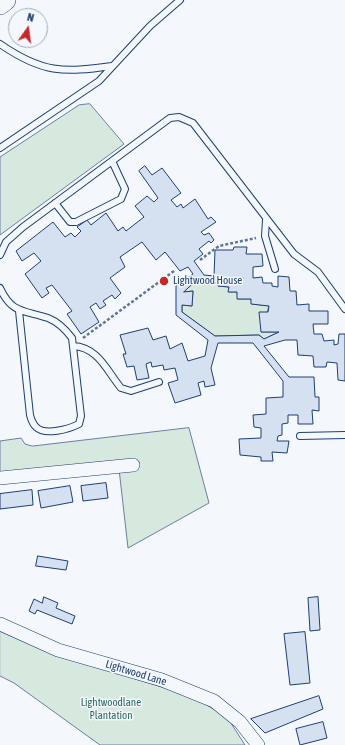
<!DOCTYPE html>
<html>
<head>
<meta charset="utf-8">
<style>
  body { margin:0 }
  #map { position:relative; width:345px; height:745px; overflow:hidden; background:#f4f7fb; font-family:"Asap Condensed",sans-serif }
  canvas { display:block }
  .north { position:absolute; left:8px; top:8px; width:40px; height:40px; box-sizing:border-box; background:#f4f7fb; border:1px solid #9eadc5; border-radius:50%; rotate:14deg; font-size:11px; font-weight:700; line-height:16px; text-align:center; color:#1d3f73 }
  .north::after { content:''; display:block; margin:auto; width:14px; height:18px; background:#c62828; clip-path:polygon(50% 0,100% 100%,50% 72%,0 100%) }
</style>
</head>
<body>
<div id="map">
<canvas width="345" height="745"></canvas>
<div class="north">N</div>
</div>
<script>
const ctx = document.querySelector('canvas').getContext('2d');
ctx.lineJoin = 'round';
function fillPath(path, color) {
  ctx.fillStyle = color;
  ctx.fill(path, 'evenodd');
}
function trace(path, color, width, dash) {
  ctx.strokeStyle = color;
  ctx.lineWidth = width;
  ctx.lineCap = dash ? 'butt' : 'round';
  ctx.setLineDash(dash || []);
  ctx.stroke(path);
}
function write(font, color, halo, rows, align = 'center') {
  ctx.font = font + ' "Asap Condensed",sans-serif';
  ctx.lineWidth = 3;
  ctx.setLineDash([]);
  ctx.textBaseline = 'middle';
  ctx.strokeStyle = halo;
  ctx.fillStyle = color;
  for (const [text, x, y, turn = 0] of rows) {
    ctx.save();
    ctx.translate(x, y);
    ctx.rotate((+turn || 0) * Math.PI / 180);
    ctx.textAlign = isNaN(turn) ? turn : align;
    if (halo) ctx.strokeText(text, 0, 0);
    ctx.fillText(text, 0, 0);
    ctx.restore();
  }
}
const green = new Path2D(`
  M90,104L124,144L0,235V157L79,105Z
  M196,281L218,283V286L229,287V292H237L238,299H251L252,304L269,306L261,332H279L264,339L259,335L215,336L182,312V305L192,306L193,291L184,292Z
  M189,428L209,503L128,548L119,469L0,473V441L21,438L25,444L32,446Z
  M0,630L133,678L193,697L227,717L245,745H100L14,683L0,676Z`);
fillPath(green, '#d7e8df');
trace(green, '#687fa3', 1);
const building = new Path2D(`
  M145,166L152,175L162,168L181,193L171,200L177,207L181,204L183,208L195,199L208,219L211,217L216,222L201,232L204,235L209,233L214,240L211,243L209,241L199,249L203,254L194,261L204,275L214,276L215,250H233L234,247H247L246,254H262L263,266L253,267V278L262,277L263,283H272V286L278,287V276L289,277L290,291H296L297,305L309,304V311H328V324H313L314,334H322L324,341L334,340V345L338,344L339,334H345V381L338,380L337,363L327,362L326,367H314L313,356L298,355L297,340H285L264,346L289,377H314L315,397H319V411L312,410L313,424H298V415H288V423L282,424V435L278,436L277,441H289L287,453L272,452L273,461H261V457L240,455L239,439L261,438V428L254,427L253,415L266,414V398L283,397V381L253,343H218L211,368L215,385L205,387L204,381L198,383L201,395L175,403L168,383L178,380L175,368L164,370L163,365L152,367L151,362L146,364L149,378L137,380L134,366L127,367L123,354H126L120,335L148,328L153,340L166,336L170,349L182,343L188,361L205,356L208,340L176,315V286L193,274L188,267L180,271L165,252L156,260L142,242L120,257L125,267L110,278L121,293L115,299L112,295L103,301L106,305L100,309L96,303L90,307L99,322L81,334L67,314L72,311L52,285L46,288L49,293L42,298L25,274L41,261L34,253L22,261L16,251L53,222L65,237L71,233L75,237L81,231L77,227L87,220L91,225L106,213L118,231L123,227L126,231L144,217L135,206L147,196L154,202L158,198L139,171ZM196,281L218,283V286L229,287L228,292H237V299H251V304L269,306L268,312H259L261,332H279L264,339L259,335L215,336L182,312V305L192,306L193,291L184,292Z
  M106,483L108,498L83,501L81,486Z
  M70,486L73,502L41,508L38,491Z
  M32,490L33,505L0,509V494Z
  M38,556L68,561L66,570L36,566Z
  M44,597L58,603L56,608L75,616L72,624L37,610L35,614L29,611L34,599L42,603Z
  M318,597L320,630L310,631L308,598Z
  M305,632L310,683L290,685L284,634Z
  M319,696L323,709L265,733L251,719Z
  M323,722L327,738L300,745L296,729Z`);
fillPath(building, '#d5e0f0');
trace(building, '#1d3f73', 1);
const service = new Path2D(`
  M0,44C42,73 63,73 112,66
  M0,148L99,81L150,26L180,0
  M55,203L70,222H76L121,199L125,189L112,161
  M266,220L265,236L275,269
  M0,255L6,242L23,227L170,118L179,117L193,123L294,254L318,272L345,309
  M0,288C12,314 24,310 48,318C58,322 66,330 72,338L81,416L79,424C69,429 45,436 36,427C33,424 31,419 30,415L19,311
  M73,346C98,347 107,371 121,388L131,391L159,382
  M300,436L345,435`);
const minor = new Path2D(`
  M0,478L133,465
  M0,624L58,650L162,680L214,701L240,722L258,745`);
const trunk = new Path2D(`
  M0,4L5,0`);
trace(service, '#1d3f73', 8);
trace(minor, '#1d3f73', 14);
trace(trunk, '#1d3f73', 22);
trace(new Path2D(`
  M200,260L219,246L256,238
  M83,338L174,271`), '#5e769c', 2.5, [3, 2]);
trace(service, '#f4f7fb', 6);
trace(minor, '#f4f7fb', 13);
trace(trunk, '#f4f7fb', 21);
for (const [x, y, r, color] of [
  [164,281,5,"#c62828"]
]) {
  const dot = new Path2D();
  dot.arc(x, y, r, 0, 2 * Math.PI);
  ctx.fillStyle = color;
  ctx.fill(dot);
  trace(dot, '#f4f7fb', 1.5);
}
write('11px', '#1d3f73', '#f4f7fb', [
  ["Lightwood House",173,281]
], 'left');
write('11px', '#1d3f73', '#f4f7fb', [
  ["Lightwood Lane",136,673,17]
]);
write('11px', '#2c6c60', '#f4f7fb', [
  ["Lightwoodlane",111,703],
  ["Plantation",111,716]
]);
</script>
</body>
</html>
